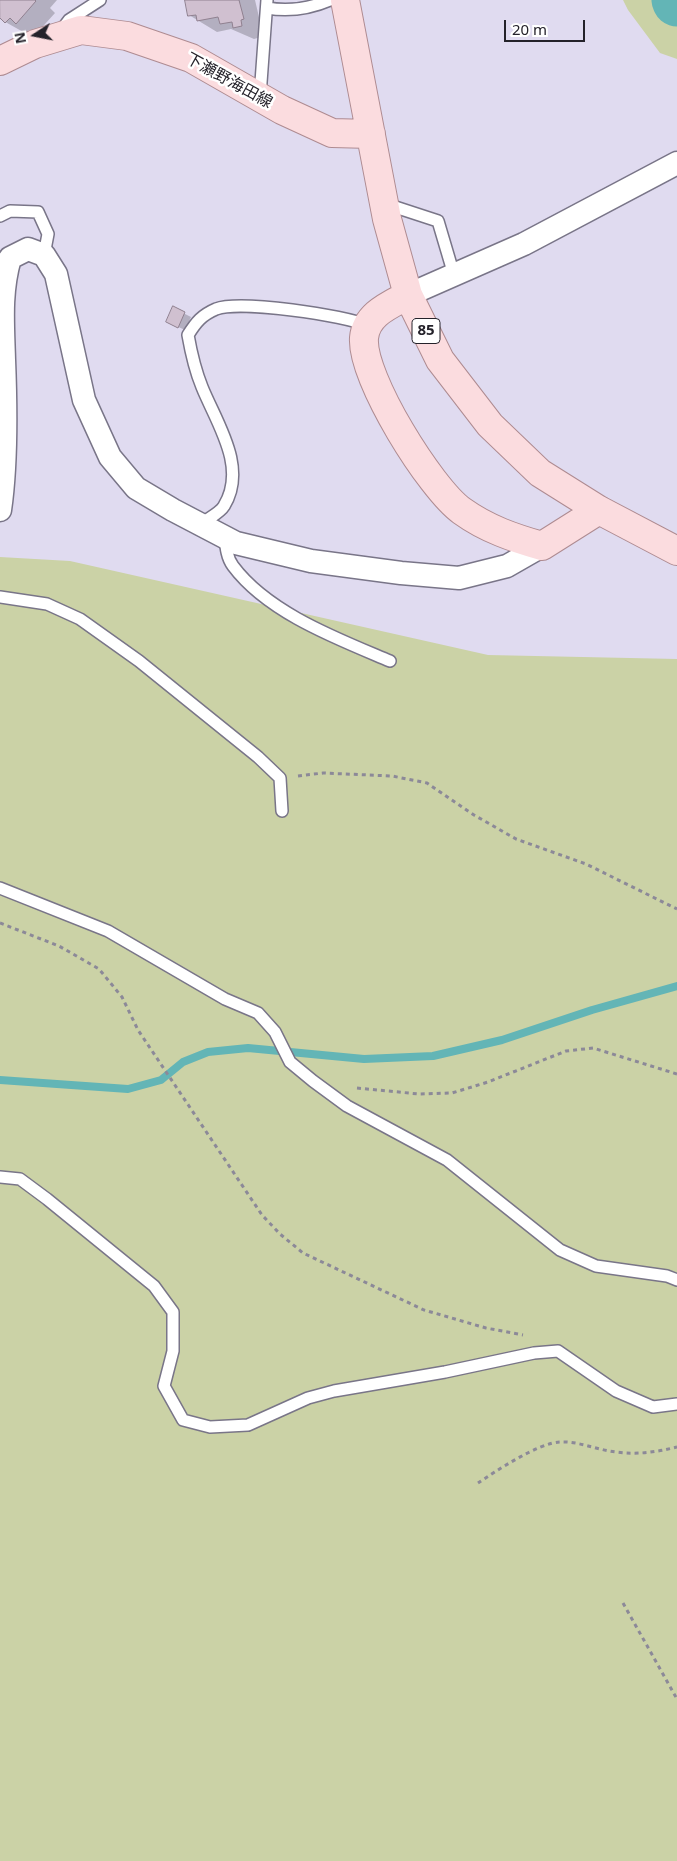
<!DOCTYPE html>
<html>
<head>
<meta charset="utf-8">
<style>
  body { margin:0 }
  #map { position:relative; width:677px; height:1861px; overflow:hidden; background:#e0dbf0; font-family:"Noto Sans",sans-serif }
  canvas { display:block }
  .north { position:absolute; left:10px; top:10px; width:50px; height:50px; -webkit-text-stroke:4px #fff; paint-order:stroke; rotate:259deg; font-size:14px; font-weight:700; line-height:20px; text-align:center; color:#24222a }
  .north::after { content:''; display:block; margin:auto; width:18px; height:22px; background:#24222a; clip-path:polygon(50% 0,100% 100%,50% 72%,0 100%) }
  .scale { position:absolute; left:504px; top:20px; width:81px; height:22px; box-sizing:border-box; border:2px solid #24222a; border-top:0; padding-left:6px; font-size:15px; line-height:18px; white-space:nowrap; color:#24222a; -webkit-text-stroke:4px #fff; paint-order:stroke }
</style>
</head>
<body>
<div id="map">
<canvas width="677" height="1861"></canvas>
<div class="north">N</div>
<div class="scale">20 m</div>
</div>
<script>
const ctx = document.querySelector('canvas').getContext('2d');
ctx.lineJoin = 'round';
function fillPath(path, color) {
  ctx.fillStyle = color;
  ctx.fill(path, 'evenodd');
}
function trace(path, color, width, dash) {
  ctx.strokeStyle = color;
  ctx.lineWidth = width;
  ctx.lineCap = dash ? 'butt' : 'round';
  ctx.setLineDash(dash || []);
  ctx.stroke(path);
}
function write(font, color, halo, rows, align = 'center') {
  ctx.font = font + ' "Noto Sans","Noto Sans JP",sans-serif';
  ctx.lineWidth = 5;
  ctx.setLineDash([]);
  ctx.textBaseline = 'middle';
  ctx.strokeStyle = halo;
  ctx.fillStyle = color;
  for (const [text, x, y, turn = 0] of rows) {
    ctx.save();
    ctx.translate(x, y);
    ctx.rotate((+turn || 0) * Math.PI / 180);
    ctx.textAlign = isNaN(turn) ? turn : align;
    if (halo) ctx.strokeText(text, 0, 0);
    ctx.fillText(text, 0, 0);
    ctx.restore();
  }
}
fillPath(new Path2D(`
  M623,0H677V59L660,53L628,10Z
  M0,557L70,561L488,655L677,659V1861H0Z`), '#cbd2a6');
fillPath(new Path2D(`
  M0,0H57L50,8L55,13L36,34L29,30L25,33L0,19Z
  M186,0H255L262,30L261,37L254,39L231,29L217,32L189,15Z
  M173,308L191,317L185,330L174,325Z`), '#0003');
trace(new Path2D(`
  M0,1080L128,1089L161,1080L183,1062L208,1052L248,1048L364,1059L433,1056L502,1040L592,1010L677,986`), '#63b5b6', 8);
trace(new Path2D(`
  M676,0L677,2`), '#63b5b6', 49);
const building = new Path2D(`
  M0,0H35L36,1L16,24L10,18L5,23L0,18Z
  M185,0H239L244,19L241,20L242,26L233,28L232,22L220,24L218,17L197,21L196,15L188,16Z
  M173,306L185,312L178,328L166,322Z`);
fillPath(building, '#d0c0d0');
trace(building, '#8f808f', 1);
const lane = new Path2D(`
  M267,8C290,12 309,9 330,0
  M60,32L69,20L100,0
  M260,96L267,0
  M386,204L438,221L454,275
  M0,216L10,211L38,212L48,234L44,255
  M200,525C207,519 220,513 224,506C248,467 216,422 202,387C195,370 191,352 188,335C196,322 202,315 216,309C240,300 344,315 369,326
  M225,537C226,548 227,558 233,566C268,613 338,639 390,661
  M0,597L47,604L80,619L139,661L258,757L280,778L282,811
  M0,888L108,931L225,999L258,1013L275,1032L290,1062L313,1081L347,1106L447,1160L560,1250L596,1266L667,1276L677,1280
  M0,1177L20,1179L47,1199L154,1286L173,1312V1351L164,1386L183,1420L210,1427L248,1425L308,1398L334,1391L445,1372L534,1353L558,1351L616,1391L653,1407L677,1404`);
const street = new Path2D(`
  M408,295L524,244L677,163
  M0,510C7,462 6,409 4,360C3,324 0,293 10,258L28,249L44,255L56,274L84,400L110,457L136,488L173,510L236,543L311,561L401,573L459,578L507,566L542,546`);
const primary = new Path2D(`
  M345,0L387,219L408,295L440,360L490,425L540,473L599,510L677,551
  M0,61L35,44L81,30L127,36L191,58L282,110L332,133L371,134
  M408,295C390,305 366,314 364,338C361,378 431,489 462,511C487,529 514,538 542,546L599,510`);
trace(lane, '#797588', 14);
trace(street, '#797588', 25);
trace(primary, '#ae8b91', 30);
trace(new Path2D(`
  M298,776L323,773L392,776L427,783L474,815L516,839L586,864L677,909
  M0,923L59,946L99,969L122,997L138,1030L262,1215L280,1234L303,1253L424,1310L486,1328L523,1335
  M357,1088L419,1094L452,1093L488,1082L566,1051L593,1048L677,1074
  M478,1483C496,1471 538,1443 560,1442C579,1441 597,1450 616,1452C638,1455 656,1452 677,1447
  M623,1603L677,1699`), '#8c8998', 3, [4, 4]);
trace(lane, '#fff', 11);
trace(street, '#fff', 22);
trace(primary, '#fbdcdf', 28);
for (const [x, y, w] of [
  [426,331,28]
]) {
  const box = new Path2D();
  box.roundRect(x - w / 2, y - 12.5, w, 25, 4);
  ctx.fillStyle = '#fff';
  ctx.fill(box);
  trace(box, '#24222a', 1);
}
write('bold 15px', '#24222a', null, [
  ["85",426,331]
]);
write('16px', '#24222a', '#fff', [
  ["下瀬野海田線",229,81,29]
]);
</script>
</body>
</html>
